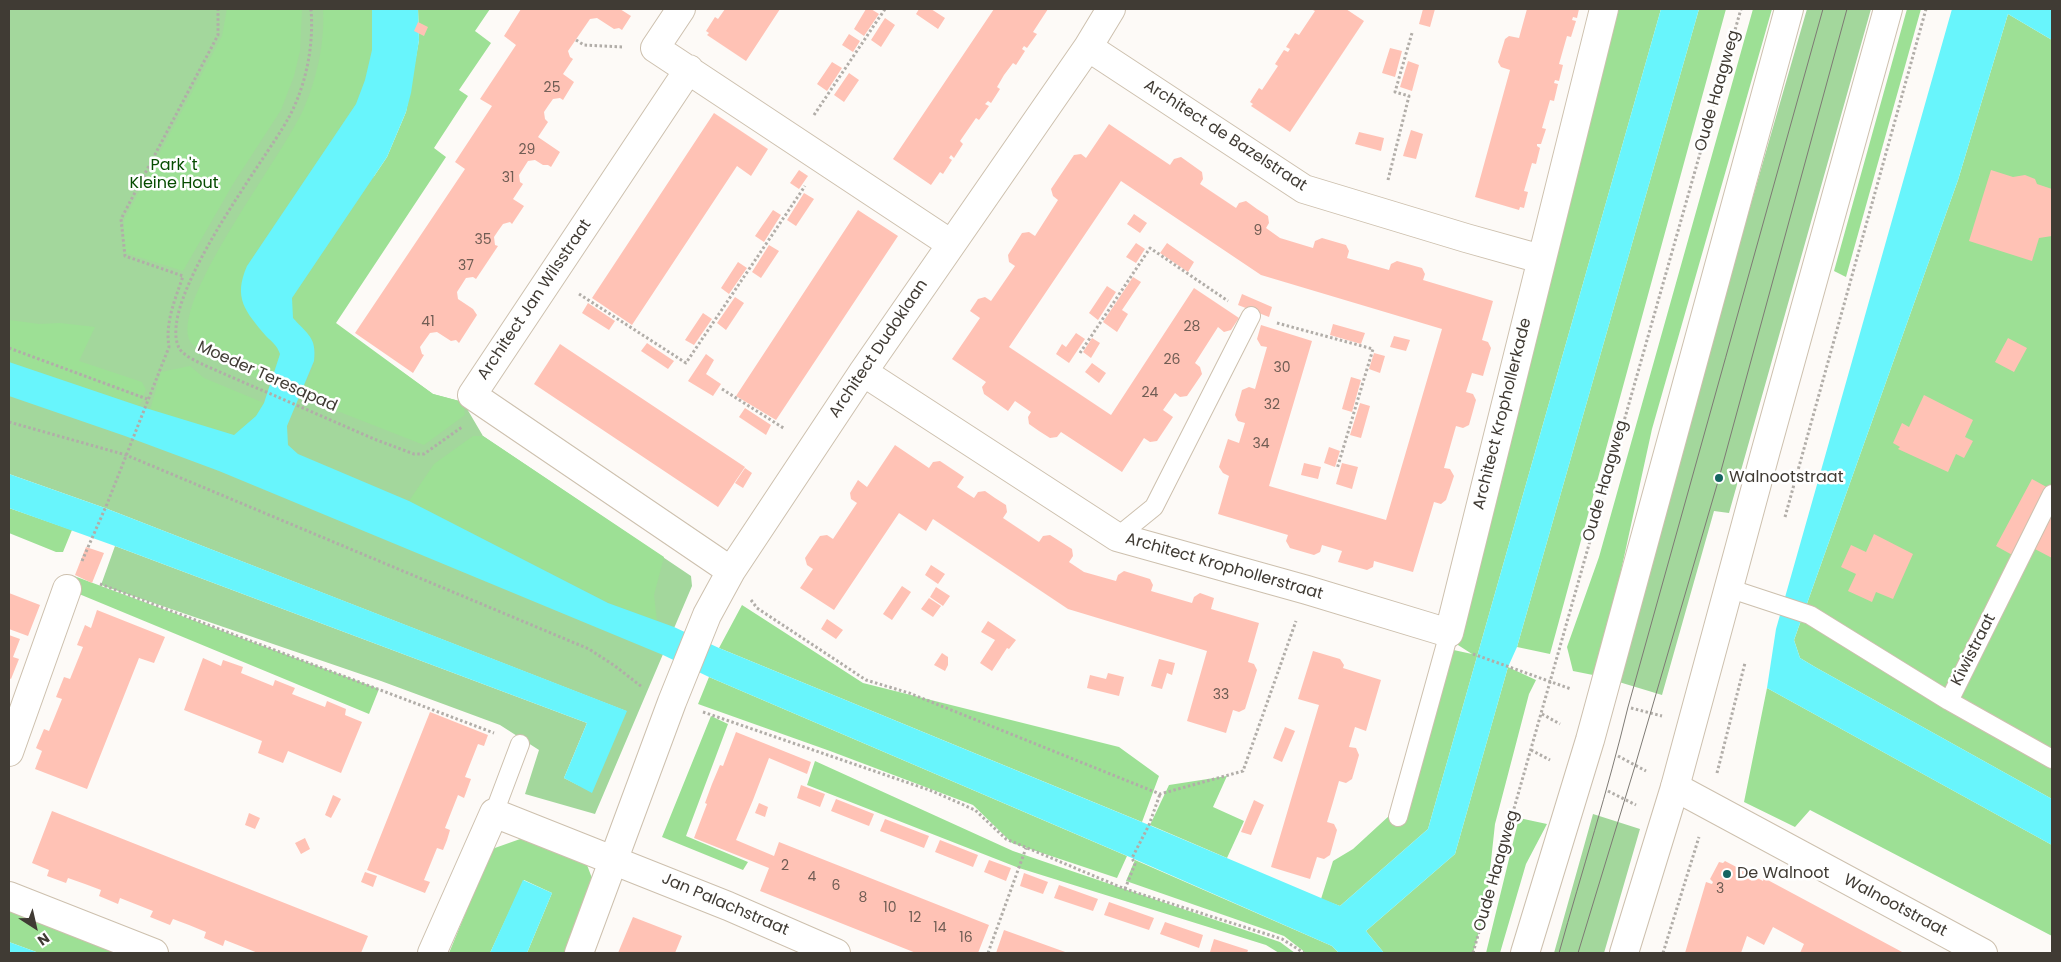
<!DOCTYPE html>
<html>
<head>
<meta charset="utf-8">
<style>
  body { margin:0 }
  #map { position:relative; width:2061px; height:962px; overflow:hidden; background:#fdfaf7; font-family:Poppins,sans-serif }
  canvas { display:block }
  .frame { position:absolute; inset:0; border:10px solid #403b34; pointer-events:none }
  .north { position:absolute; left:10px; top:902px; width:50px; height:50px; -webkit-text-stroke:4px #fff; paint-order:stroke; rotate:145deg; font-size:14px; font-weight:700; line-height:20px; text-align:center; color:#403b34 }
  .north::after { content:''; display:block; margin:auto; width:18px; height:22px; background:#403b34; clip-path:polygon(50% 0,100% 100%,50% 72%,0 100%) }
</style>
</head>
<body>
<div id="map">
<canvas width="2061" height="962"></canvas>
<div class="frame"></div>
<div class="north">N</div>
</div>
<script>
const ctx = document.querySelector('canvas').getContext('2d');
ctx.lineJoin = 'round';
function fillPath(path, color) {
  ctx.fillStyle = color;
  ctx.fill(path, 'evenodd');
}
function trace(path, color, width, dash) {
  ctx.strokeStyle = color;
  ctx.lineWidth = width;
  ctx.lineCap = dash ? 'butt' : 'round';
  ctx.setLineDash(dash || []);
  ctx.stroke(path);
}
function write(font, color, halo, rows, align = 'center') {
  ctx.font = font + ' Poppins,sans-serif';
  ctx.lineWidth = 5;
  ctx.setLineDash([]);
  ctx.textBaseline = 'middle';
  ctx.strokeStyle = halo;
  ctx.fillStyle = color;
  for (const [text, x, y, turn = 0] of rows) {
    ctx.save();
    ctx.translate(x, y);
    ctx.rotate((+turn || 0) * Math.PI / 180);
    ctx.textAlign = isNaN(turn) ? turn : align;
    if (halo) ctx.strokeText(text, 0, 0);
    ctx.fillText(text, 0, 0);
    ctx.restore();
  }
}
fillPath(new Path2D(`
  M9,9H418L335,324L433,394L463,402L483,436L691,576L692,586L595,814L525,794L539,750L500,725L381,681L101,585L115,546L587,723L564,778L580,786L626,711L105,508L9,474Z
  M1807,9H1871L1729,513L1714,511L1662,695L1619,682L1711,343Z
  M1593,814L1640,829L1604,953H1554Z`), '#a3d79c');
fillPath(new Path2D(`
  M227,9H302L300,51L294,76L281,110L233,184L183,271L123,252L124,220L222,36Z
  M323,9H372V50L365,80L356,104L247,266L269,338L278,347L280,354L270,384C254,377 193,353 189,339C174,295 284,155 304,108C317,78 325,42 323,9Z
  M418,9H490L475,31L491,43L459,90L468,96L434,148L446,157L336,323L433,394L463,402L465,415L424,445L299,396C305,383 316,367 315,352C315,334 299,330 293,317C291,312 292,304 292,298L387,157L406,112L419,40Z
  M1615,9H1661L1428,829L1340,906L1321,899L1333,861L1353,849L1402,804L1449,649L1472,654L1447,638Z
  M1699,9H1726L1550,654L1517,647Z
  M1753,9H1772L1652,429L1598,676L1573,671L1567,647L1599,557Z
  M1907,9H1921L1846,277L1834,271Z
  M2008,14L2052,40V799L1815,667L1800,658L1794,640L1958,180Z
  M9,320L39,324L60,323L95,327L79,361L142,382L146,390L143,396L19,352L143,399L139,406L9,362Z
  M190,366L204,378L264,403L256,416L234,435L150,410L161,372Z
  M473,436H483L664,557L654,595L657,621L609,603L409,501L434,464Z
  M9,508L72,530L63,552H56L9,533Z
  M74,576L379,689L369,714L67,589Z
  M742,605L863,683L1119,747L1159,776L1142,822L719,648Z
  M1508,667L1536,680L1529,694L1495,824L1486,907L1473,953H1384L1366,931L1455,854Z
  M709,677L1127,856L1117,878L1012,843L973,805L830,751L698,704Z
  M1767,688L2052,845V936L1810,810L1795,827L1744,802Z
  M711,716L728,724L686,836L748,862L743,870L662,837Z
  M815,761L1013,851L1280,942L1295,953H1279L1266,945L1019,868L807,785Z
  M1227,776L1213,807L1244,821L1227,858L1150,825L1169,785Z
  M1519,818L1547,824L1526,864L1500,953H1486Z
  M523,838L587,865L595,886L568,953H527L552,893L524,880L490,953H449L492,849Z
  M1135,860L1332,946L1339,953H1306L1284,936L1126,881Z
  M9,909L122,953H39L9,942Z`), '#9de095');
fillPath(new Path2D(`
  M372,9H418L419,40L411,93L406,112L387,157L292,298L293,318C307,334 317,337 314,361L287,426L288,445L298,454L409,501L608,603L674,627L719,648L1149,825L1340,906L1428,829L1661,9H1699L1517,647L1508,667L1455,854L1366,931L1384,953H1339L1332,946L1132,858L709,677L663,655L219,471L125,436L9,396V362L139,406L234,435L256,416L264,403L280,354C277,345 272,342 266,336C245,311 233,298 247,266L356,104L365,80L372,50Z
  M1952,9H2052V40L2008,14L1958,180L1794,640L1800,658L1815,667L2052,799V845L1767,688L1776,629Z
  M9,474L105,508L627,711L592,793L564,778L587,723L115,546L9,508Z
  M523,880L552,893L527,953H490Z
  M9,942L39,953H9Z`), '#68f5fc');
fillPath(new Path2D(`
  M521,9H620L631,16L622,30L619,28L614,29L597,18L590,19L568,51L570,57L573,59L563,74L574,82L563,100L560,98L553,99L548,106L544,112L545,119L548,122L538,137L560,152L551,167L548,165H543L535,160L528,161L519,175L520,182L523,184L513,199L524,206L512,224L510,222L503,224L498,231L494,237L495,245L498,246L476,279L473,277L466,278L457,292L458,299L473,309L477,315L459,343L456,340L451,341L437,332L430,333L420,347L422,354L424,355L413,373L355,333L465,169L455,162L492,106L480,99L516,45L504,36Z
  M725,9H780L746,61L707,35L709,33L706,31L715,17L718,19Z
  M866,9H871L879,14L864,36L854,29Z
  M919,9H931L945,18L938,29L916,14Z
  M994,9H1048L1033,32L1037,34L1027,48L1024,46L1022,49L1025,51L1016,65L1013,63L1004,75L997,87L1000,89L991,103L988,101L985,104L989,106L979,120L976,118L960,141L963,144L954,158L951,155L949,158L952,160L943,174L940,172L931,185L893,159Z
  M1311,9H1346L1364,21L1290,132L1251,106L1253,104L1250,102L1259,88L1262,90L1278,66L1275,64L1284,50L1288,52L1290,49L1286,47L1295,33L1299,35L1315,11Z
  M1423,9H1435L1430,27L1419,24Z
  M1527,9H1579L1577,18L1573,17L1572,20L1576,21L1571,37L1567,36L1559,64L1563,65L1559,81L1555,80L1554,83L1558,84L1554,101L1550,100L1542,128L1546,129L1541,144H1537V146L1540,148L1536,164L1532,163L1524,191L1528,192L1524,208L1520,207L1519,210L1475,197L1510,70L1501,67L1498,62L1505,39L1509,36L1519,38Z
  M885,18L895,25L881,47L871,40Z
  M418,22L428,27L424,36L414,31Z
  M849,34L860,41L853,52L842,45Z
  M1390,48L1402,51L1395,77L1382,73Z
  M1408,61L1419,65L1412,91L1400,87Z
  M832,62L842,68L827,91L817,84Z
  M849,73L859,80L844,102L834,95Z
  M714,113L768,149L751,176L737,166L632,325L592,298Z
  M1109,124L1170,165L1174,159L1181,157L1202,172L1203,179L1200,184L1236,208L1239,203L1246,201L1257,209L1268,216L1269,223L1266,228L1280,238L1313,248L1315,241L1322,238L1346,245L1349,251L1347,258L1389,270L1391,264L1397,261L1422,268L1425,274L1423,280L1493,301L1482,340L1488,342L1491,348L1483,376L1472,373L1466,392L1473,394L1476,400L1469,425L1463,428L1456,426L1444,468L1450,469L1454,476L1446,500L1441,504L1434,502L1413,572L1374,561L1373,567L1367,570L1338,562L1342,551L1322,545L1320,552L1314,555L1290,548L1286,541L1288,535L1218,514L1229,476L1223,473L1219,467L1228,439L1239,443L1245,423L1238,421L1235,415L1242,390L1249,387L1255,389L1267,347L1261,346L1257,339L1261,325L1312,341L1269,486L1386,520L1442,329L1261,275L1121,181L1009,347L1111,415L1194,288L1239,318L1231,330L1224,332L1218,327L1195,363L1200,367L1202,374L1187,396L1180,397L1175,393L1163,410L1173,417L1157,441L1150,442L1144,438L1122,472L1061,432L1057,437L1050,438L1039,431L1029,424L1028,417L1031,412L1015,401L1008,411L984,394L982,387L986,382L952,359L980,318L970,311L978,299L985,297L991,301L1015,266L1009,262L1008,255L1022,233L1029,232L1035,236L1058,200L1053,196L1051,189L1074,155L1081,154L1086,158Z
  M1411,130L1423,134L1416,159L1403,156Z
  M1359,132L1384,138L1381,151L1355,144Z
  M799,170L808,176L799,189L790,183Z
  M1991,170L2013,177L2025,175L2035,179L2037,184L2052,189V236L2039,238L2032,261L1969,241Z
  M804,193L814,199L796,226L787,220Z
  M773,210L781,215L764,242L755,236Z
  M858,210L898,236L776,420L736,396Z
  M1134,214L1147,223L1140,233L1127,224Z
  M1136,243L1145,249L1136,263L1126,257Z
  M1167,243L1194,262L1188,272L1160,253Z
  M769,245L779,251L761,278L752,272Z
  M738,262L747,268L729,294L721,288Z
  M1133,277L1141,282L1122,310L1128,314L1117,332L1103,322Z
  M1107,286L1116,292L1098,320L1089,313Z
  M1242,294L1272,307L1269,317L1238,305Z
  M735,297L744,303L726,330L717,323Z
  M588,303L615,321L609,330L582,313Z
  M703,313L712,319L694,345L685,340Z
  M1333,324L1365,333L1361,344L1330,335Z
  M1076,333L1085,339L1069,363L1056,354L1062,344L1066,347Z
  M1394,336L1410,340L1406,351L1390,347Z
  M1092,338L1100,343L1091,358L1083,352Z
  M2008,338L2027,348L2014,372L1995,362Z
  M647,343L674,361L668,369L641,351Z
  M560,344L745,467L718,507L534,384Z
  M1374,353L1385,356L1380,373L1369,369Z
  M706,354L714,360L706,374L721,384L713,396L688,381Z
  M1092,363L1106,373L1099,383L1085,372Z
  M1351,377L1361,380L1352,412L1342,409Z
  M1924,395L1973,420L1965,437L1973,441L1964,458L1956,454L1948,472L1898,449L1900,447L1893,443L1902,423L1909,427Z
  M1360,403L1370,406L1361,438L1350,435Z
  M745,408L771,425L766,435L739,417Z
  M895,445L929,468L933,462L940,461L964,477L957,487L974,498L978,492L985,491L995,498L1006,505L1007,512L1003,518L1039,542L1043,536L1050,535L1072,549L1073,556L1069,562L1084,572L1116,581L1118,575L1124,571L1150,579L1153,585L1151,591L1192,603L1194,597L1200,593L1214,598L1211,609L1259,623L1248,662L1254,664L1257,670L1245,709L1239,712L1233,710L1226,733L1187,721L1207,651L1068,609L933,519L926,531L899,513L834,610L800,588L813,569L807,565L805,558L820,536L827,535L833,539L857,503L851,499L850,493L858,480L867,487Z
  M1329,447L1340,451L1335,467L1324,463Z
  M1304,463L1321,467L1318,479L1301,475Z
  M1342,463L1358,467L1352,489L1336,484Z
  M745,468L752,473L743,488L735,483Z
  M2032,479L2052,490V558L2033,548L2025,562L1996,546Z
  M1874,534L1913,554L1893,599L1876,592L1872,602L1848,591L1856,574L1841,567L1851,545L1866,552Z
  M86,547L104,553L92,583L75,575Z
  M931,565L945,574L938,584L925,575Z
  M902,586L911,592L892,620L883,614Z
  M936,587L950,596L943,606L930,597Z
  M9,593L40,605L28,636L9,629Z
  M929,598L941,606L933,617L921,609Z
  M97,610L165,637L154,663L139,658L87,789L35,769L42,751L36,748L44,729L49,731L62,699L56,697L64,677L70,679L83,647L77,645L85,625L91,628Z
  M827,619L843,630L836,639L821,629Z
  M988,621L1016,640L1009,649L1007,648L992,671L980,663L995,640L981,632Z
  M9,635L20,639L13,657L19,659L11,679L9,678Z
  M1313,651L1340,659L1344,665L1343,668L1381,680L1366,731L1355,727L1349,747L1356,748L1359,755L1352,779L1346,783L1339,781L1333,802L1327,822L1334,824L1337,830L1330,855L1324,859L1317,857L1310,879L1271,867L1319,705L1298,699Z
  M942,653L948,657V665L945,671L934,665Z
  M203,658L221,666L223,660L243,667L241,673L273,686L275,680L295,688L292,694L325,707L327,701L346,709L345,715L362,722L341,773L288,751L283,763L258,753L262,741L184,710Z
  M1159,659L1175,663L1172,675L1167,673L1162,689L1151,686Z
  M1108,673L1124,677L1119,696L1087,688L1090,675L1106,679Z
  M430,712L488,735L484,746L478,744L465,777L471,779L464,798L458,795L445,828L450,830L447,840L443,850L437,848L424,880L430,882L425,893L367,870Z
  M1285,727L1295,731L1282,762L1273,758Z
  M736,732L811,762L807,774L769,758L753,800L736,840L774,856L779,842L989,925L978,953H916L760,891L769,868L694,838L707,804L705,803L712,784L720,765L723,766Z
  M801,785L825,794L820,807L797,798Z
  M333,795L341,799L331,818L325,815Z
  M836,799L874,814L869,826L831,811Z
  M1254,800L1264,805L1251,835L1241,832Z
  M759,803L768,807L765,817L755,813Z
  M52,811L368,936L361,953H258L225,940L223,946L204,938L206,932L189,925L173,919L170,925L150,917L153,911L120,898L118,904L99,896L101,890L85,884L68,878L66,883L47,876L49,870L32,863Z
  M249,813L260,818L255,829L245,825Z
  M885,819L929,836L924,848L880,831Z
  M305,838L310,849L301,854L295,843Z
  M940,840L978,855L973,867L935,852Z
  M989,860L1011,868L1006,881L984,872Z
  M1725,861L1763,881L1764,878L1904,953H1800L1804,944L1773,927L1764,945L1747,936L1741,953H1685L1706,882L1712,884L1713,882L1710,879L1719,862L1723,863Z
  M365,872L377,876L373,887L361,882Z
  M1024,873L1048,882L1043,894L1020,886Z
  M1059,885L1098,899L1093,911L1054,898Z
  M1109,902L1154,918L1149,930L1104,915Z
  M633,917L682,936L675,953H618Z
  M1165,922L1203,935L1199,948L1160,934Z
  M1004,930L1068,953H996Z
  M1214,939L1248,950L1247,953L1210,952Z`), '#ffc2b5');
const service = new Path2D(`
  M1117,537L1154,507L1251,316
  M1728,588L1810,615L1949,701L2052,759
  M1949,701L2052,494
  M494,813L520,744
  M1398,817L1449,633`);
const minor = new Path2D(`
  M681,9L655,48L951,244
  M1088,47L1304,189L1466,238L1541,259
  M689,69L472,395L731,571
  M863,372L1117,537L1307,590L1449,633L1604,9
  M9,752L67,589
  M1675,787L1983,953
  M9,896L154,953
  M432,953L494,813L728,906L836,953
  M579,953L672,702L707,615L731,571L863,372L1088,47L1111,9`);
const secondary = new Path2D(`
  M1525,953L1590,740L1789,9
  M1624,953L1675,787L1766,450L1888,9`);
trace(service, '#cdc0ae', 20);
trace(minor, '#cdc0ae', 30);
trace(secondary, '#cdc0ae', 30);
trace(new Path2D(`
  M311,9C314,46 306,86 288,119C264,162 156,301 179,348C184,356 196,361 204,365L374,439L414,454H424L462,427
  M576,40L584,45L624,47
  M814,115L885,9
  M1388,180L1409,96L1395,92L1412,33
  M579,294L686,363L805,186
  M1277,323L1373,349L1337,469
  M9,348L147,399
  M1080,353L1150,248L1228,301
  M722,389L785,429
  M9,422L126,455L589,649L615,666L642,687
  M1785,517L1926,9
  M82,561L107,504L169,347C165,322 175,300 183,276L125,256L121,219L218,35V9
  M100,584L494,733
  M751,600L757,608L866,680L909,693L1160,794L1243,771L1296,621
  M1473,654L1571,689
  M1631,708L1662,716
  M703,712L932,791L975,810L1006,839L1125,889L1282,939L1304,953
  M1542,714L1560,724
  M1531,750L1550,760
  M1618,756L1646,771
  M1717,773L1745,663
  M1608,791L1636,805
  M1125,889L1135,864L1132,858L1149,825L1160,794
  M988,953L1026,848
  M1473,953L1741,9
  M1663,953L1699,837`), '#b1ada8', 3, [2.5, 2.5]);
trace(service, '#fff', 18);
trace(minor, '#fff', 28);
trace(secondary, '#fff', 28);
trace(new Path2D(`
  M1559,953C1582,871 1608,790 1628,707L1823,9
  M1578,953L1635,766L1719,478L1847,9`), '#7e7a74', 1);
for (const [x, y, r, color] of [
  [1719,478,5,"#156461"],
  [1727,874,5,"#156461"]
]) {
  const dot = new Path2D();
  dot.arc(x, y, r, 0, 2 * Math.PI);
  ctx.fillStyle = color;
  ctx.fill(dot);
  trace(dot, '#fff', 2);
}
write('14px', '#705d54', null, [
  ["25",552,88],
  ["29",527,150],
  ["31",508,178],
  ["9",1258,231],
  ["35",483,240],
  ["37",466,266],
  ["41",428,322],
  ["28",1192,327],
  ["26",1172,360],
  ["30",1282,368],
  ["24",1150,393],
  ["32",1272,405],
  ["34",1261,444],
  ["33",1221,695],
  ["2",785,866],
  ["4",812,877],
  ["6",836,886],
  ["3",1720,889],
  ["8",863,898],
  ["10",890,908],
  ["12",915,918],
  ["14",940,928],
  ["16",966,938]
]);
write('16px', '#403b34', '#fff', [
  ["Oude Haagweg",1718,91,-74],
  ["Architect de Bazelstraat",1225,136,33],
  ["Architect Jan Wilsstraat",535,300,-56],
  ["Architect Dudoklaan",879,349,-56],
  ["Moeder Teresapad",267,377,24],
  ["Architect Krophollerkade",1503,414,-76],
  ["Oude Haagweg",1606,481,-74],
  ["Architect Krophollerstraat",1224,567,16],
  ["Kiwistraat",1974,650,-63],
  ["Oude Haagweg",1497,871,-74],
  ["Jan Palachstraat",725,905,23],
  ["Walnootstraat",1895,906,28]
]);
write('16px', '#064c00', '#fff', [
  ["Park 't",174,166],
  ["Kleine Hout",174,184]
]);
write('16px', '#403b34', '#fff', [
  ["Walnootstraat",1729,478],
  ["De Walnoot",1737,874]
], 'left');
</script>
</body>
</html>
